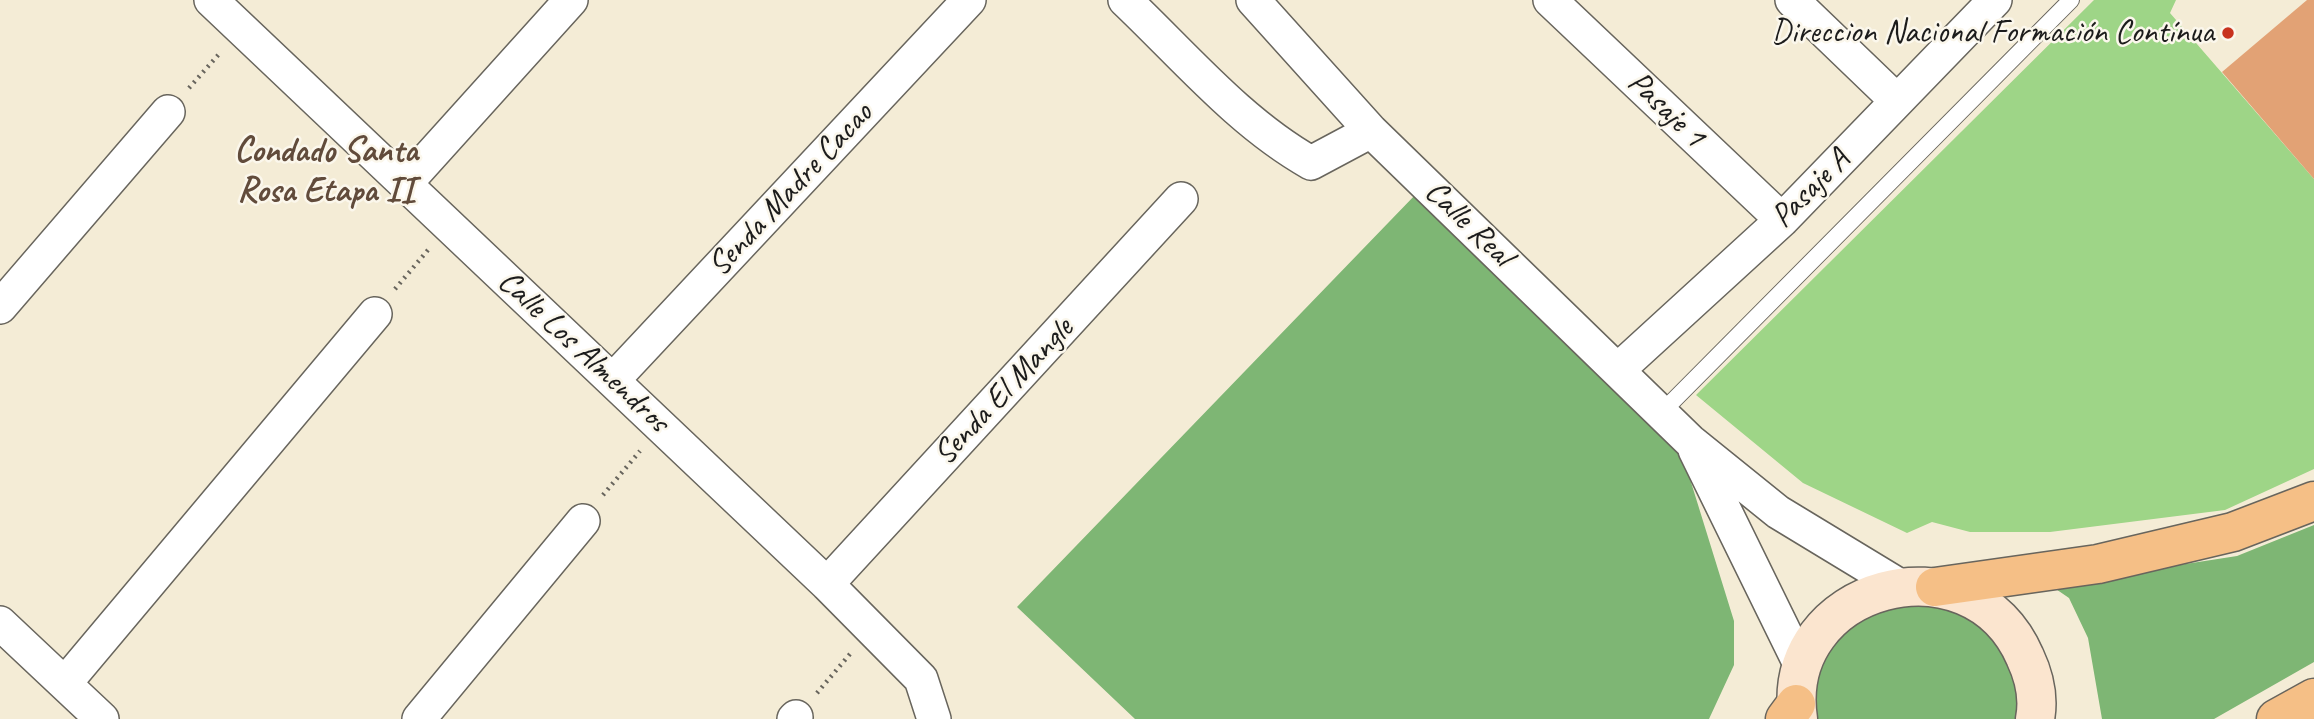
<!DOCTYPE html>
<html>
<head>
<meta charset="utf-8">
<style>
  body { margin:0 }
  canvas { display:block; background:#f4ecd6 }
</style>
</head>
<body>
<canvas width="2314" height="719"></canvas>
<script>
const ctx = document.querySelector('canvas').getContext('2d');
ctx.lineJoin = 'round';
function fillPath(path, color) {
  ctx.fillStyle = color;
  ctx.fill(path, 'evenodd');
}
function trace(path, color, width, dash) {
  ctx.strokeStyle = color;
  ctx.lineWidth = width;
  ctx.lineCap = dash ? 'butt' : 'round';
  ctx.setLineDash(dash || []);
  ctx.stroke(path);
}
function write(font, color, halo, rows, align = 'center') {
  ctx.font = font + ' Caveat,sans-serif';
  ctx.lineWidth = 5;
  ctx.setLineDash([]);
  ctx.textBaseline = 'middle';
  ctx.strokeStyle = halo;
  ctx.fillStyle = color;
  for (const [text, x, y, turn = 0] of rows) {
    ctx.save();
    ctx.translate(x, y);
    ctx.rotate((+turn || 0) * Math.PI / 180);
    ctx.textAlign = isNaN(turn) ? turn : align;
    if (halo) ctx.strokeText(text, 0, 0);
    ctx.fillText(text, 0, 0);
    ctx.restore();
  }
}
fillPath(new Path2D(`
  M2094,0H2176L2170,13L2314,179V469L2225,510L2050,532H1970L1932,522L1907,533L1803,483L1696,395Z`), '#9ed587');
fillPath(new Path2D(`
  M1417,193L1677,437L1734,621V665L1709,719H1135L1017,607Z
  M2314,525V662L2214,719H2102L2088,638L2069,598L2050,585L2237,556Z
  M1930,601L1993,629L2020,667L2027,719H1815L1813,707L1820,671L1838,635L1884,608Z`), '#7eb674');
fillPath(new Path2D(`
  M2307,0H2314V179L2222,72Z`), '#e2a275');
const lane = new Path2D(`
  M1662,412L2071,0`);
const street = new Path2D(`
  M211,0L827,584L921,679L934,719
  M1125,0C1184,56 1240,123 1311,163L1371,131
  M1253,0L1371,131L1690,441L1778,512L1900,586
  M1550,0L1782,220
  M1792,0L1897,101
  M405,184L571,0
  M0,307L168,112
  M1619,369L1782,220L1995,0
  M613,380L969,0
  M1695,450L1802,668
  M827,584L1181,199
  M0,623L102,719
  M66,682L375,314
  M419,719L583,521
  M794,719L796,717`);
const secondary = new Path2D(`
  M1798,719C1778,585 1971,533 2025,657C2034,676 2039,698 2035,719`);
const highway = new Path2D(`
  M1935,587L2098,564L2233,532L2314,501
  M1785,719L1796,704
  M2276,719L2314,698`);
trace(lane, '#68655d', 18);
trace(street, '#68655d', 36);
trace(secondary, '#68655d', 41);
trace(highway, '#68655d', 41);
trace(new Path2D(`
  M189,88L220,53
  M395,289L428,250
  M603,495L640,451
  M817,693L850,654`), '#68655d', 4.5, [2, 5]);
trace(lane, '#fff', 16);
trace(street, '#fff', 33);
trace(secondary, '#fbe5cf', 38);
trace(highway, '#f5bf86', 38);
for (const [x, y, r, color] of [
  [2228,33,7,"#c8321e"]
]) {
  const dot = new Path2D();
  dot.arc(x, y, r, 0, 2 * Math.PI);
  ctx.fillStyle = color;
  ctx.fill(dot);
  trace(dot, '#fbf7ec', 2.5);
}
write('33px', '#1c1c1c', '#fbf7ec', [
  ["Direccion Nacional Formación Contínua",2214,33]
], 'right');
write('33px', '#1c1c1c', '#fbf7ec', [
  ["Pasaje 1",1666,110,44],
  ["Pasaje A",1811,189,-45],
  ["Senda Madre Cacao",791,190,-47],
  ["Calle Real",1468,224,44],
  ["Calle Los Almendros",583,352,43],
  ["Senda El Mangle",1004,392,-47]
]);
write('bold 35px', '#614b3b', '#fbf7ec', [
  ["Condado Santa",326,152],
  ["Rosa Etapa II",326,192]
]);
</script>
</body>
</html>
